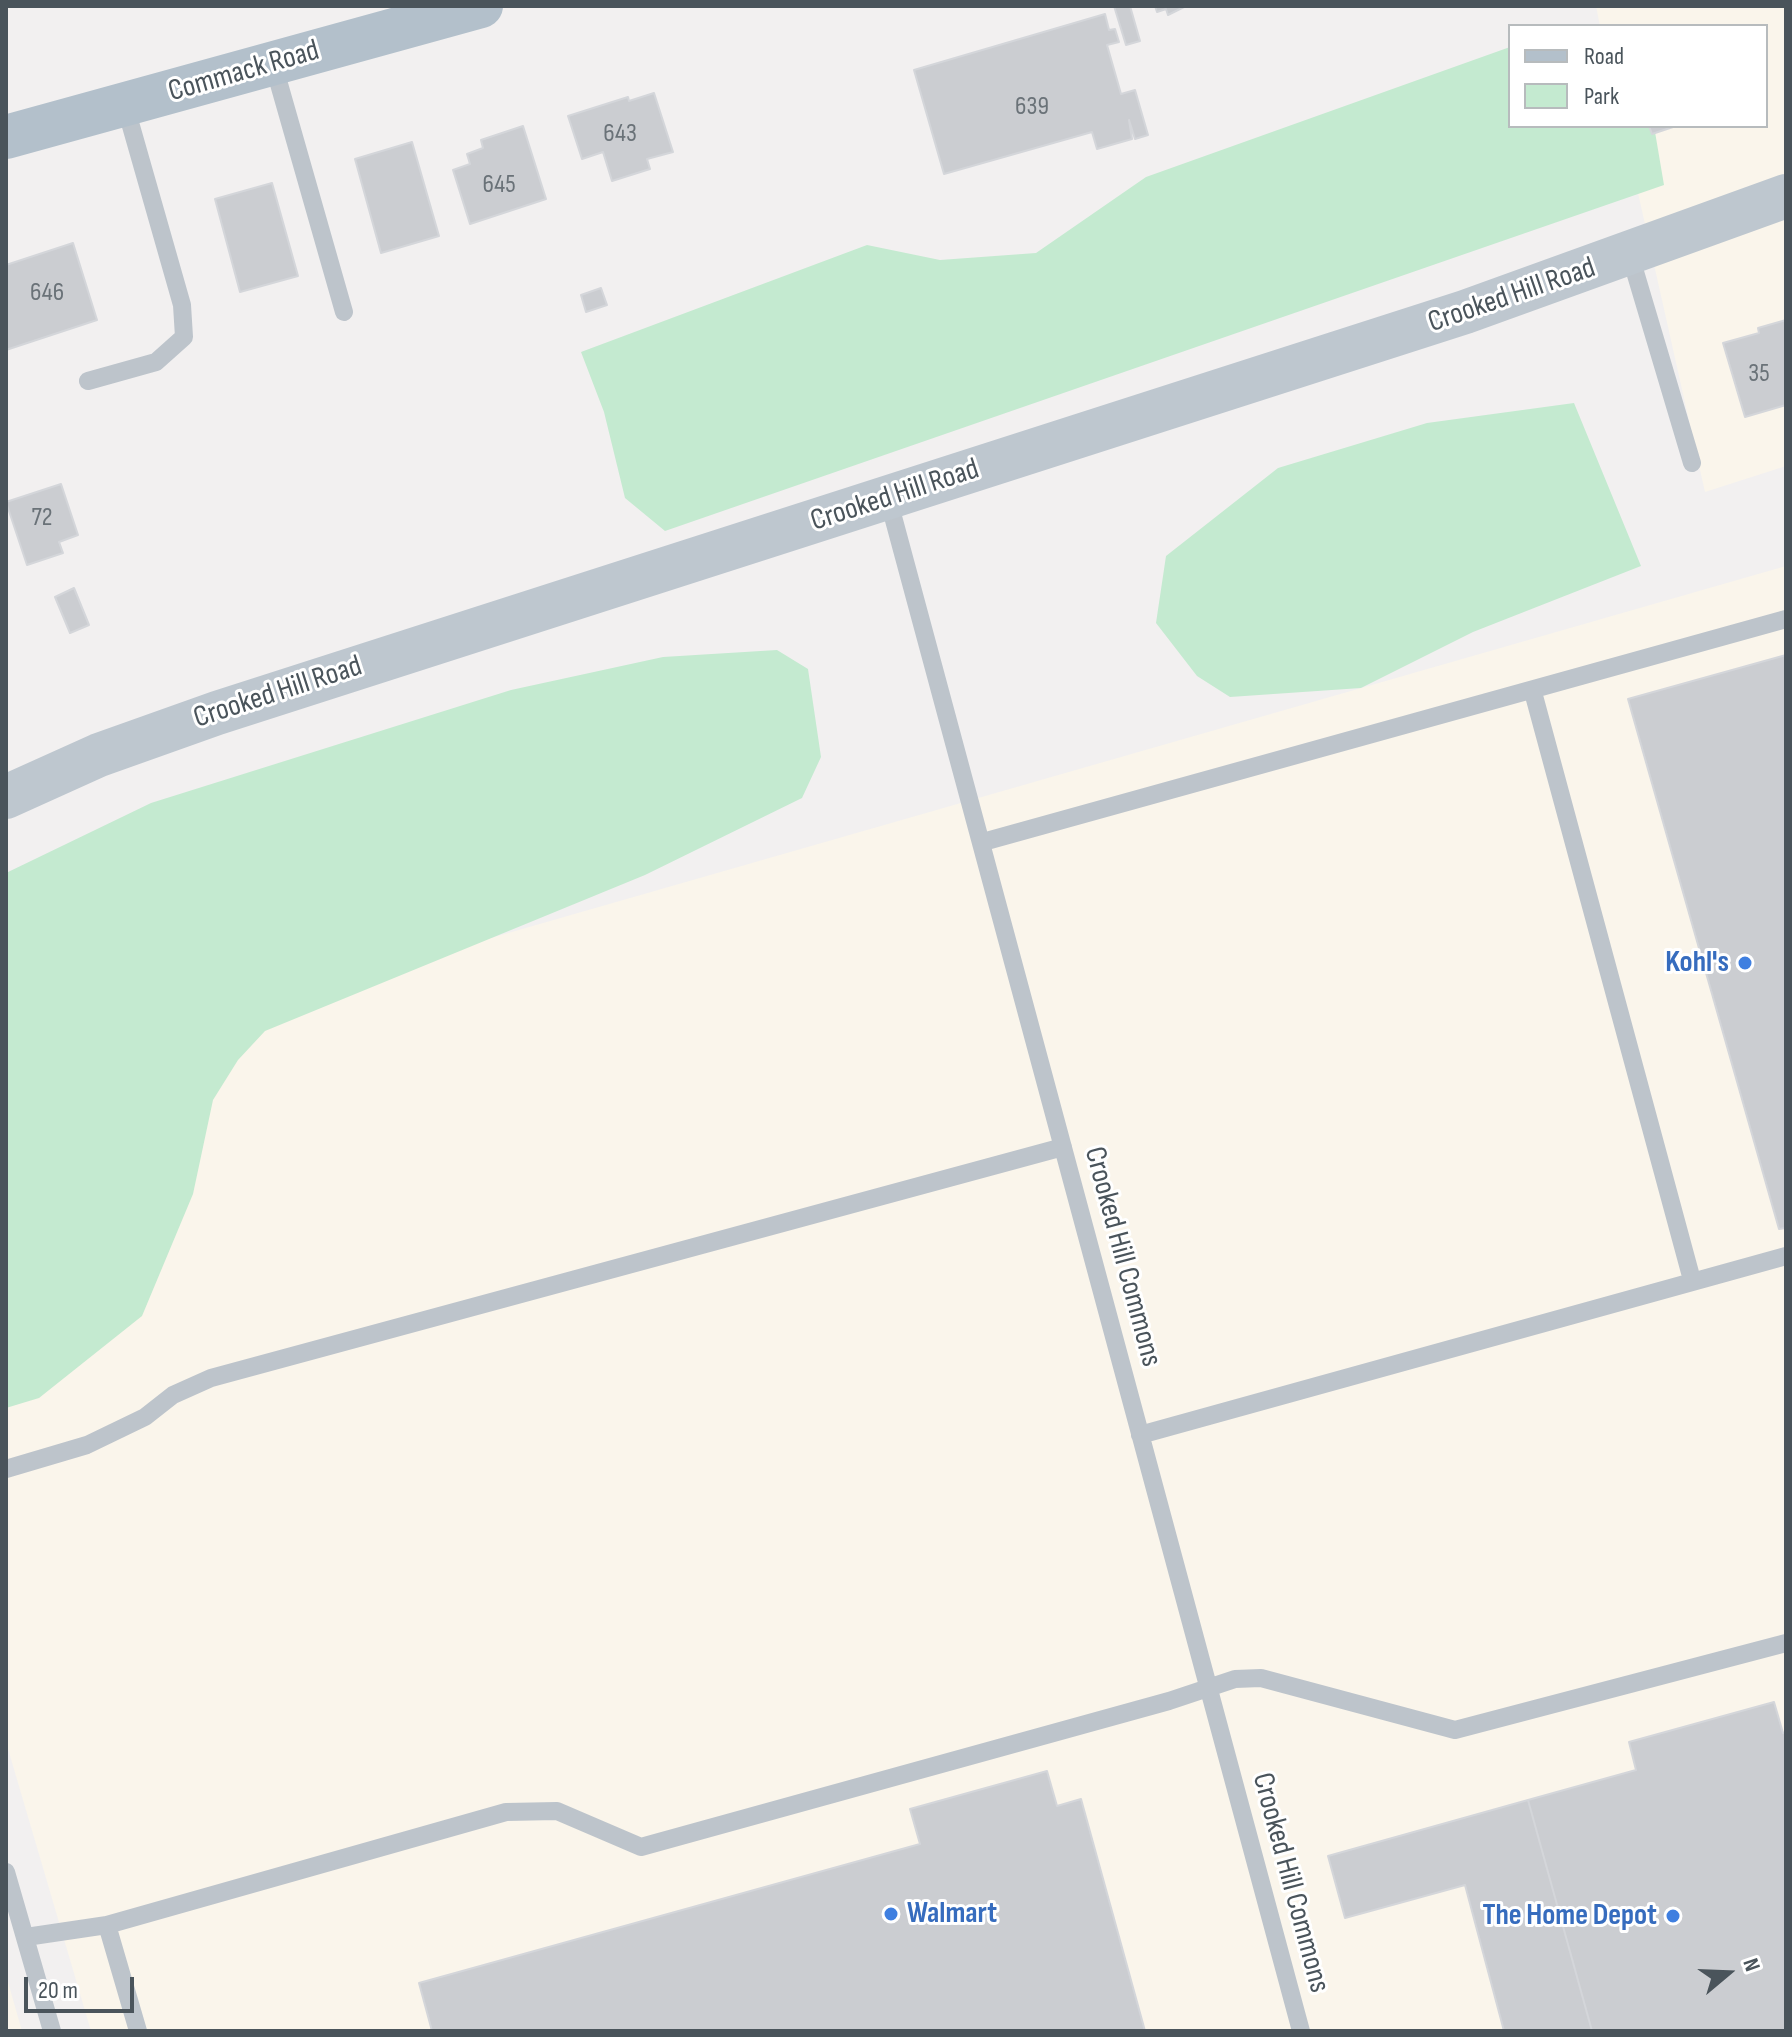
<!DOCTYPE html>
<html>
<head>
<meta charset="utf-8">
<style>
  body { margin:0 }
  #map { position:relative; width:1792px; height:2037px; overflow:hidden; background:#f2f0f0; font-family:"Sofia Sans Condensed",sans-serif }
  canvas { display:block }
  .frame { position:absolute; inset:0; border:8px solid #4a545b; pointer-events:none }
  .legend { position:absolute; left:1508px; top:24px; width:260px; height:104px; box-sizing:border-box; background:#fff; border:2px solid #b7bbbd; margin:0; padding:10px 14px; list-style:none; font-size:24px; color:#4a545b }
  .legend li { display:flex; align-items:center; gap:16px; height:40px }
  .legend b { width:40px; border:2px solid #b7bbbd }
  .north { position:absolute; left:1688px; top:1933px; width:80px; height:80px; -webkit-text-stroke:6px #fff; paint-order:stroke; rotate:71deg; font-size:22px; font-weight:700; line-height:32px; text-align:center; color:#4a545b }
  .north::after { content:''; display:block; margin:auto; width:28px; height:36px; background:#4a545b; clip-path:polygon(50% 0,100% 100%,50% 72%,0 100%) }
  .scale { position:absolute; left:24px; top:1977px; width:110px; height:36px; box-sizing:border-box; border:4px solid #4a545b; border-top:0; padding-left:10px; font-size:24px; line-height:28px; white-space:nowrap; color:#4a545b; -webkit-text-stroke:6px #fff; paint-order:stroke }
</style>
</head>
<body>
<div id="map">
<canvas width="1792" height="2037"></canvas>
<div class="frame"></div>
<ul class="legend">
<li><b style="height:10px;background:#b3c0cb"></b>Road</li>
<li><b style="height:22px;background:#c4ead0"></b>Park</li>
</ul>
<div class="north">N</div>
<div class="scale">20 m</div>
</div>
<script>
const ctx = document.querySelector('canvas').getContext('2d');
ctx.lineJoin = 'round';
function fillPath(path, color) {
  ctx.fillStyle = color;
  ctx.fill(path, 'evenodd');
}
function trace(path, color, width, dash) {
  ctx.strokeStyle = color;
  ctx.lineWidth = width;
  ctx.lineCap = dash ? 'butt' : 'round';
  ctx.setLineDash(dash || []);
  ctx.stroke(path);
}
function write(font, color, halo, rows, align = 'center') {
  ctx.font = font + ' "Sofia Sans Condensed",sans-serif';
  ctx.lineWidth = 6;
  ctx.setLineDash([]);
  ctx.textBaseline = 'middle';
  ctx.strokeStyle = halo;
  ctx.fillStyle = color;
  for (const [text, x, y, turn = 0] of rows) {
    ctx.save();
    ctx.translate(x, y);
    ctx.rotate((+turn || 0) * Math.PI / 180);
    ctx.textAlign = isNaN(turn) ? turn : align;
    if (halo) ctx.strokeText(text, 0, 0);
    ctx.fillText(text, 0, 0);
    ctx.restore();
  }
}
fillPath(new Path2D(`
  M1596,6H1786V466L1705,492L1623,126H1766V26H1600Z
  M1786,566V2031H91L6,1742V1273L188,1025Z
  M6,1975L22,2031H6Z`), '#faf5eb');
fillPath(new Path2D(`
  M1510,47V126H1654L1664,185L665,531L625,498L604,412L581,352L867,245L940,260L1036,253L1146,177Z
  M1574,403L1641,566L1473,632L1361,688L1230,697L1197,676L1156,623L1166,556L1278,468L1427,423Z
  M777,650L808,669L821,757L802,798L645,875L265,1031L238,1060L213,1100L193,1194L142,1316L39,1398L6,1408V873L151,803L511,690L663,657Z`), '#c4ead0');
const building = new Path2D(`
  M1114,6H1130L1140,41L1126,45Z
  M1155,6H1186L1168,15L1166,9L1157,12Z
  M1105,14L1109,30L1115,29L1119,42L1107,45L1121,94L1135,90L1148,135L1135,139L1129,120L1132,139L1097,149L1092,132L944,174L914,70Z
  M654,93L673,152L647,159L650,169L612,181L603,152L582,159L568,116L628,97L629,101Z
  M523,126L546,199L470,224L453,170L470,164L467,154L483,148L481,140Z
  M1649,126H1676L1652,134Z
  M412,142L439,236L381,253L355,159Z
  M272,183L298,276L240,292L215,199Z
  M73,243L97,320L6,350V265Z
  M601,288L607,305L586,312L581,295Z
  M1786,320V405L1745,417L1723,343L1759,333L1758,328Z
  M61,484L78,535L59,542L63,553L27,565L6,502Z
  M74,588L89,625L70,633L55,597Z
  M1786,655V1228L1779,1229L1628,699Z
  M1774,1702L1783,1733L1786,1732V2031H1592L1528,1800L1636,1770L1629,1742Z
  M1047,1771L1057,1806L1081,1799L1145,2031H432L419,1983L920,1844L910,1809Z
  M1528,1800L1592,2031H1504L1465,1885L1345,1918L1328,1856Z`);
fillPath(building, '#cbcdd1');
trace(building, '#d4d6da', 2);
trace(new Path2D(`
  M273,63L344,312
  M1630,255L1692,463
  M88,381L156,362L184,337L182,305L125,105
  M888,498L1301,2031
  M1533,692L1692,1280
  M983,842L1786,619
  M1140,1435L1786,1256
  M6,1469L87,1445L145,1417L173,1395L211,1378L1063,1147
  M6,1872L52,2031
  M107,1925L138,2031
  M26,1937L107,1925L506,1812L557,1811L641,1847L1169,1701L1235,1679L1261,1678L1455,1730L1786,1643`), '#bdc4cb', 18);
trace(new Path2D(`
  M6,797L99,755L217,713L1465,312L1786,196`), '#bec7cf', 44);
trace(new Path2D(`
  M6,137L481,6`), '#b3c0cb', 44);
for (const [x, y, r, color] of [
  [1745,963,8,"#3f7fe0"],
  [891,1914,8,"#3f7fe0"],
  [1673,1916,8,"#3f7fe0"]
]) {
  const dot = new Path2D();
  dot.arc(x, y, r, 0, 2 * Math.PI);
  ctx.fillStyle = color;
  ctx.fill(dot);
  trace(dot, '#fff', 3);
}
write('26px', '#6a7278', null, [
  ["639",1032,107],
  ["643",620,134],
  ["645",499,185],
  ["646",47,293],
  ["35",1759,374],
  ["72",42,518]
]);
write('30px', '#4a545b', '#fff', [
  ["Commack Road",244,72,-16],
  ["Crooked Hill Road",1512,296,-19],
  ["Crooked Hill Road",895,496,-18],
  ["Crooked Hill Road",278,693,-18],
  ["Crooked Hill Commons",1122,1257,75],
  ["Crooked Hill Commons",1290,1883,75]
]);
write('bold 30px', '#366cbe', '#fff', [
  ["Kohl's",1729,963],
  ["Walmart",907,1914,"left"],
  ["The Home Depot",1657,1916]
], 'right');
</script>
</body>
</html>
